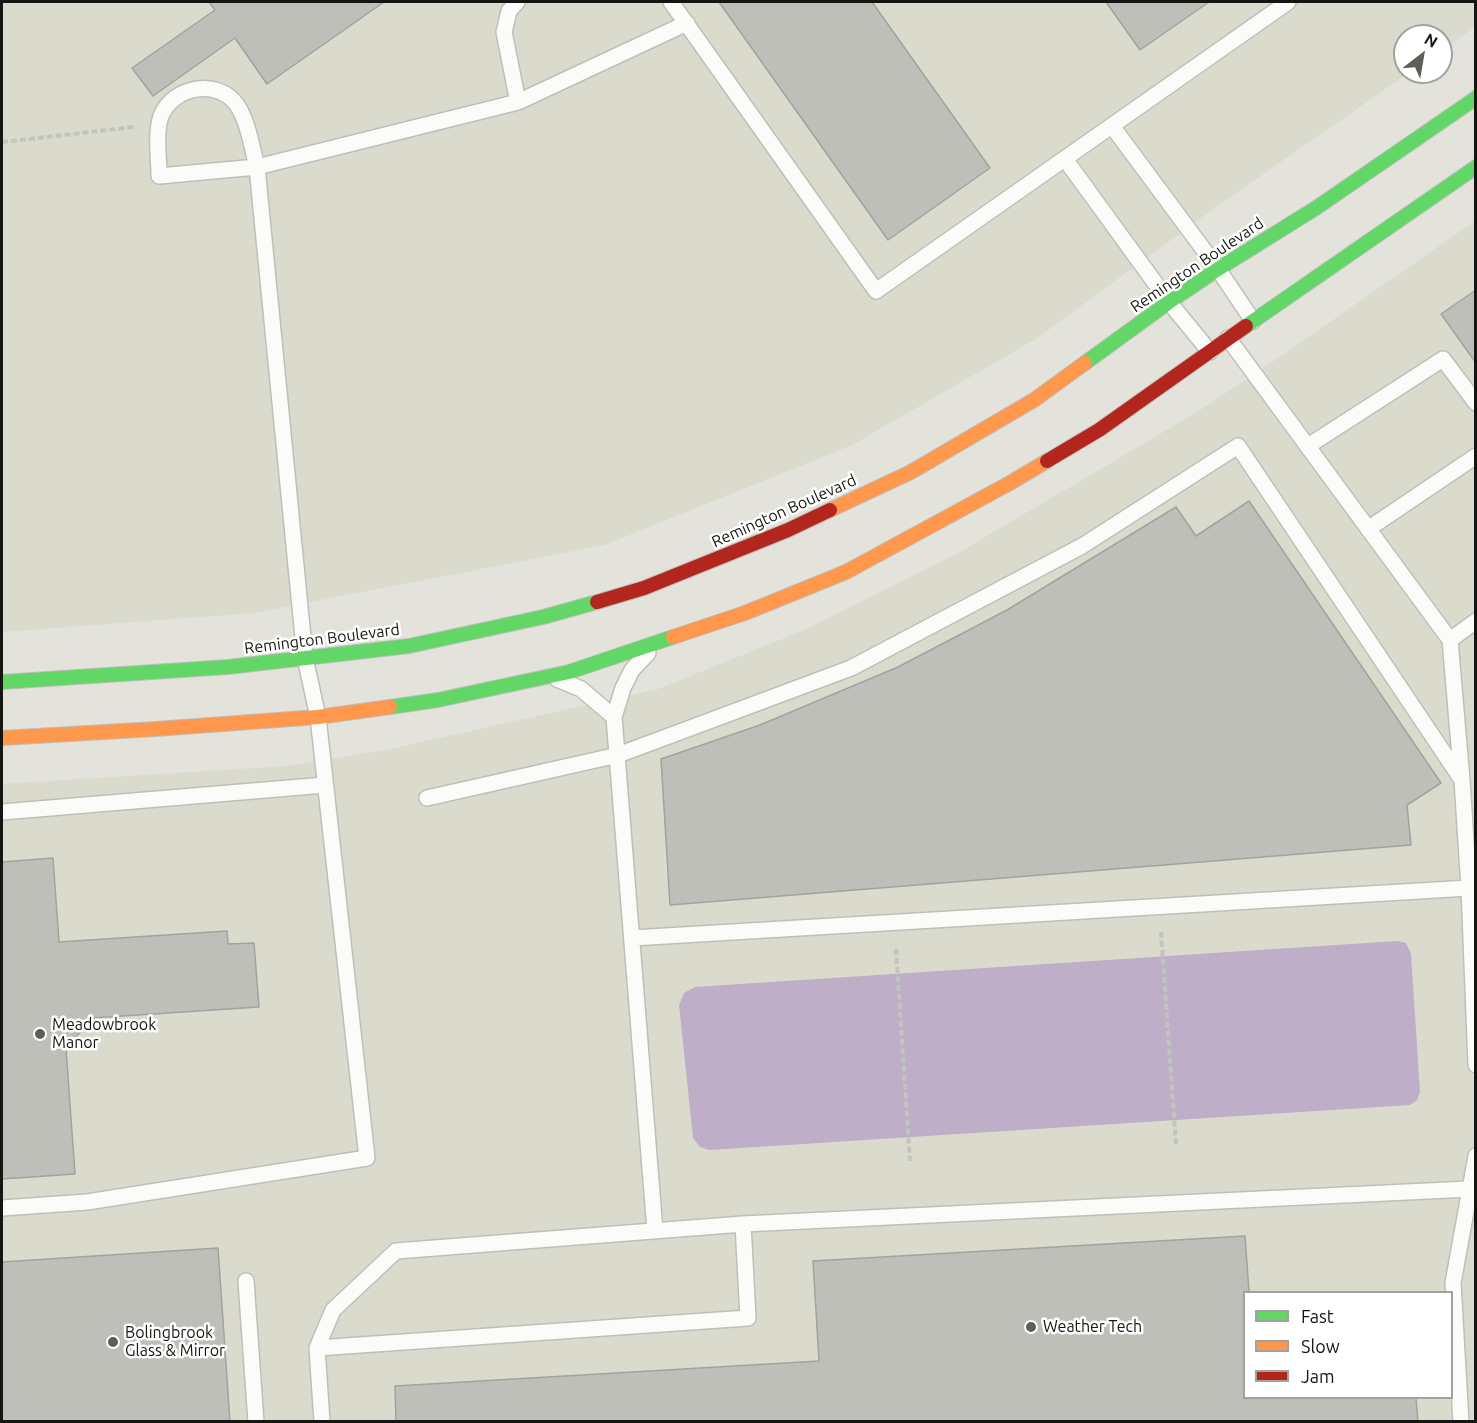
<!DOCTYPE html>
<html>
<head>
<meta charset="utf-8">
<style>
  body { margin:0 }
  #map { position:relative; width:1477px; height:1423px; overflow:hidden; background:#e3e3dc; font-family:Ubuntu,sans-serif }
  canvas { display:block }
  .frame { position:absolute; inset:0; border:3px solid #151611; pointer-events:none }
  .legend { position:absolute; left:1243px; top:1291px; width:210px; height:108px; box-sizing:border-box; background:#fff; border:2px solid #a1a2a0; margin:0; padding:8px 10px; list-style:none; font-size:18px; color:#151611 }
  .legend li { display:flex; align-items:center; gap:12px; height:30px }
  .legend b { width:30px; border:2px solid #a1a2a0 }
  .north { position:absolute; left:1393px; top:24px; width:60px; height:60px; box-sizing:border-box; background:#fff; border:2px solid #a1a2a0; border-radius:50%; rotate:31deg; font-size:16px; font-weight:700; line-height:24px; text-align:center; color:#151611 }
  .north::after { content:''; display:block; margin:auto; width:21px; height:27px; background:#5d5e58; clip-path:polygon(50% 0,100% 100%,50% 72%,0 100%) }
</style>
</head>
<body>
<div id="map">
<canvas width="1477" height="1423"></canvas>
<div class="frame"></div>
<ul class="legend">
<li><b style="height:8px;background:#63d668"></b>Fast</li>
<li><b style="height:8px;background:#ff974d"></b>Slow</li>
<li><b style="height:8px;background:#b3261e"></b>Jam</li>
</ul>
<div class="north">N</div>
</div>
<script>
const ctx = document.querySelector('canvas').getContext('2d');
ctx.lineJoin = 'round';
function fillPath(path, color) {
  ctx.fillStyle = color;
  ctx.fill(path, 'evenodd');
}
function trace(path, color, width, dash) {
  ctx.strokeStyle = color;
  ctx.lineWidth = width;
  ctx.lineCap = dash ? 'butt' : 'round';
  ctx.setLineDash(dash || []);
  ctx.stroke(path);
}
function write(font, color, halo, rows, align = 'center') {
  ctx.font = font + ' Ubuntu,sans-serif';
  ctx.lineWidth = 5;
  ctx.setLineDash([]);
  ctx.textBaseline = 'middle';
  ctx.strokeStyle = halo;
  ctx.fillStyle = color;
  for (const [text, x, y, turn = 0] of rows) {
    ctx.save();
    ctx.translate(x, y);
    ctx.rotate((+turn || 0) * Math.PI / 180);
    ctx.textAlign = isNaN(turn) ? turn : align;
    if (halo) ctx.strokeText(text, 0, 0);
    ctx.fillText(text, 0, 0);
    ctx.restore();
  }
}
fillPath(new Path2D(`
  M2,2H1475V27L1441,51V36H1405V72H1410L1216,207L1036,339L852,445L605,545L254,613L2,632Z
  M1475,221V1421L2,1422V784L285,766L385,750L658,689L802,631L958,553L1199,411L1278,358ZM1244,1292H1452V1398H1244Z`), '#dadbcc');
fillPath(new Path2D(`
  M1397,941L1406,943L1411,954L1420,1092L1417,1100L1410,1105L709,1150L700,1147L693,1138L679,1005L684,993L695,987Z`), '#beaec8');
const building = new Path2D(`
  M209,2H384L267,84L235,38L153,96L132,68L215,10Z
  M719,2H872L990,168L888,240Z
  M1106,2H1209L1140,50Z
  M1476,290V363L1441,314Z
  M1249,501L1441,783L1407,805L1411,845L670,905L661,759L760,725L898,667L1007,610L1176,507L1196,536Z
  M53,858L59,942L227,931L228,944L254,943L259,1007L92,1018L66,1049L75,1174L2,1179V862Z
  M1245,1236L1249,1292H1244V1398H1416L1418,1422H396L395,1386L819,1361L813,1261Z
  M218,1248L230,1422H2V1262Z`);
fillPath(building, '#bfbfba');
trace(building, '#a3a39e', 1.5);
const lane = new Path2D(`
  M517,2L509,11L504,32L518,102L687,23
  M671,2L876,291L1288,2
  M1112,126L1218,269L1253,321
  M1065,159L1169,302L1210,352
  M1228,338L1450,640L1476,621
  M1308,446L1443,359L1476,403
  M1368,529L1476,456
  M1450,640L1462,780L1469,888
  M648,653L632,670L623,688L614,717L655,1231
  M557,679L581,689L614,717
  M427,798L618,755L851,668L1082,546L1238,446L1462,780
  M2,812L325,785
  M632,938L1469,888L1476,1065
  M2,1208L87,1202L367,1158L318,717L305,658L257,167C252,148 248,121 237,105C218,78 173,86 161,116C155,134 159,157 159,176L257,167L518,102
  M246,1281L256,1422
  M317,1348L748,1318L743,1224
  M322,1422L317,1348L333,1310L396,1251L743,1224L1469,1189
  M1461,1422L1453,1283L1476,1156`);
const fast = new Path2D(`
  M1246,326L1476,167
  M1085,363L1169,302L1218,269L1316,208L1476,98
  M2,682L228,667L409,646L543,617L597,602
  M390,707L438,700L569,672L673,637`);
const slow = new Path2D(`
  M830,510L911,472L1034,400L1085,363
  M673,637L745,613L846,572L1010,483L1047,461
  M2,738L156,729L318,717L390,707`);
const jam = new Path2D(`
  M1047,461L1099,430L1246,326
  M597,602L644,588L788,530L830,510`);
trace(lane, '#bfbfba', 18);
trace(fast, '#bfbfba', 16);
trace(slow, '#bfbfba', 16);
trace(jam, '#bfbfba', 16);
trace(new Path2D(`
  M2,142L134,127
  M1161,932L1176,1145
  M896,949L910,1161`), '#c3c3c0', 4, [6, 3]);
trace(lane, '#fbfbfa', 15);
trace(fast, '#63d668', 14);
trace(slow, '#ff974d', 14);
trace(jam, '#b3261e', 14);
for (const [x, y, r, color] of [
  [40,1034,6,"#5d5e58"],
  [1031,1327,6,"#5d5e58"],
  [113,1342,6,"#5d5e58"]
]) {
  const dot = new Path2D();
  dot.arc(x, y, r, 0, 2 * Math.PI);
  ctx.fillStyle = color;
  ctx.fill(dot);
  trace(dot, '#fff', 2);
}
write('16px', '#151611', '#fff', [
  ["Remington Boulevard",1197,265,-34],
  ["Remington Boulevard",784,511,-24],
  ["Remington Boulevard",322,639,-7]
]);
write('16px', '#151611', '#fff', [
  ["Meadowbrook",52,1025],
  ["Manor",52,1043],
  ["Weather Tech",1043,1327],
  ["Bolingbrook",125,1333],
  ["Glass & Mirror",125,1351]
], 'left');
</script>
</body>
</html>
